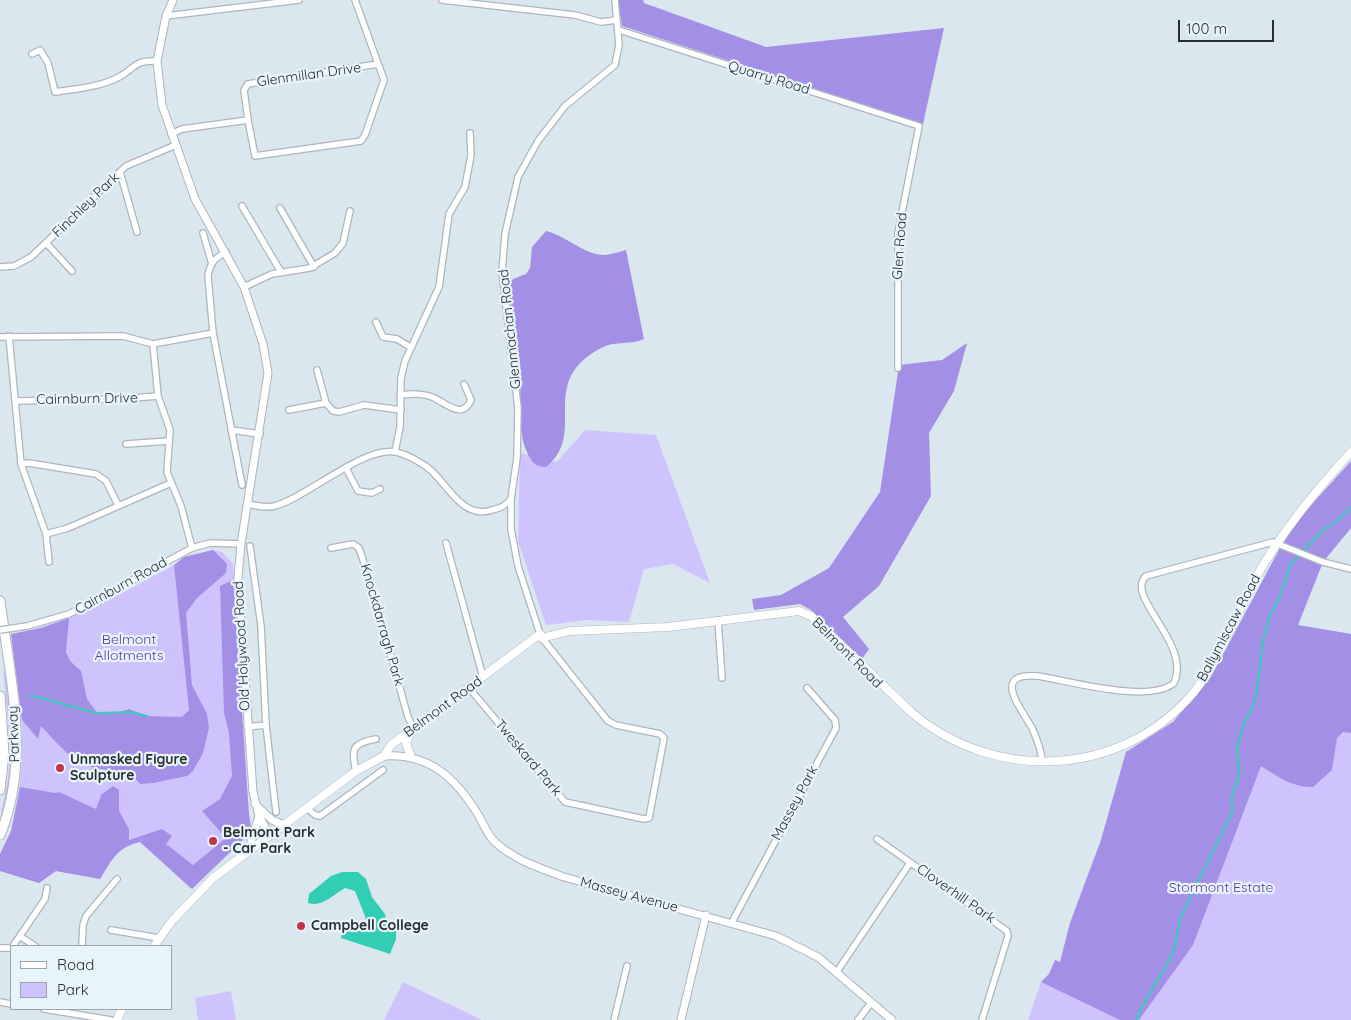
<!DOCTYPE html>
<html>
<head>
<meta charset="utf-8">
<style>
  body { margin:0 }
  #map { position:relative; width:1351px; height:1020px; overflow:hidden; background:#dbe7ee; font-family:Quicksand,sans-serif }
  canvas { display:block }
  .legend { position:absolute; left:10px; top:945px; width:162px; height:65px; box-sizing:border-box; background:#e8f4fb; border:1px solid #9ba4a9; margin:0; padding:6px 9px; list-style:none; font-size:15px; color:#282d2f }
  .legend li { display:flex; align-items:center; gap:10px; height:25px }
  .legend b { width:25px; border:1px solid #9ba4a9 }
  .scale { position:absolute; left:1178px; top:20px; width:96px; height:22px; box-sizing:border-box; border:2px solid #282d2f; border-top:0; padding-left:6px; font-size:15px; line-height:18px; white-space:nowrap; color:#282d2f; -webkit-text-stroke:4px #e8f4fb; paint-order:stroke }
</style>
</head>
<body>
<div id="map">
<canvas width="1351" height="1020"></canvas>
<ul class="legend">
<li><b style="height:6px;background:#fff"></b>Road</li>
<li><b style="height:14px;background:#cfc3fe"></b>Park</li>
</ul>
<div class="scale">100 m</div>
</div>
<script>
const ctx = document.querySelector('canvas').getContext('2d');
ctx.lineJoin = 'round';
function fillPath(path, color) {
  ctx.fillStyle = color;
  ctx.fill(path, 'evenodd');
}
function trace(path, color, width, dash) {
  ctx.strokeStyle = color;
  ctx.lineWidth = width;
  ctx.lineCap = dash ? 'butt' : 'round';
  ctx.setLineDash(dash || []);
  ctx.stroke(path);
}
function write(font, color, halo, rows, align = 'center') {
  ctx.font = font + ' Quicksand,sans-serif';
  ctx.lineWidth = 4.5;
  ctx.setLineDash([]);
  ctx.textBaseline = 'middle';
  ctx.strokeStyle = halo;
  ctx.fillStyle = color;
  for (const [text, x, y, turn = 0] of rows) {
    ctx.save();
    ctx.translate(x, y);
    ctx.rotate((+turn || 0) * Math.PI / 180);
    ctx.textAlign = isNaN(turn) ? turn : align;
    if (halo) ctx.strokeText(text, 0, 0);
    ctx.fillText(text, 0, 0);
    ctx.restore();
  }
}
fillPath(new Path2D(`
  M585,430L656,435L710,583L673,564L644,569L629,622L587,620L546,625L518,541L520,453L557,462Z
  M213,550L222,552L233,563L249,815L251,827L247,836L190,888L140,842C116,847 112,859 100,879L56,871L39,883L0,871C0,852 5,847 11,831C14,820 17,808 18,797C27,742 20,688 11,634C71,623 122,593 174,565L184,557Z
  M1323,562L1298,625L1351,634V1020H1028L1041,982L1049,974L1055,960L1060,962L1070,923L1100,843L1126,752L1173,722L1211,677L1238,629Z
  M6,669L12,721L13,770L0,828C0,807 8,788 9,767C11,734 6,702 3,670L4,673Z
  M403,982L482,1020H384Z
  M231,991L236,1020H198L195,998Z`), '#cfc3fe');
fillPath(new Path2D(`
  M618,0H643L644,3L766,47L944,28L923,124L622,26Z
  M546,231C567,236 585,256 606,255C612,254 619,252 626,250L644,339C631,345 615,341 603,347C534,382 590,432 546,467C536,467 531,462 527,452C516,429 522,390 520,364C517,338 509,311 509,285L513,279L526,274L530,268L532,247Z
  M967,343L954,391L929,433L931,496L879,586L843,617L869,649L862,659L811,610L800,604L754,610L752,599L781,595L829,568L880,492L899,365L942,360Z
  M1351,461V528L1323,562L1298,625L1351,634V733L1343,732L1337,738L1332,770L1313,787C1293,788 1277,776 1261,766L1193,945L1139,1020H1120L1041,982L1049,974L1055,960L1060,962L1070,923L1101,840L1126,752L1173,722L1211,677L1281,546L1304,513Z
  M213,550L227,564L226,573L197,598L186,613L192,685L207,714L209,728L203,753L193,771L187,776L153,783L140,784C128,767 104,774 84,764C66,755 55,741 41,726L38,739L22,720L11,634L42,628L69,618L66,652L70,661L81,671L87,699L98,714L117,713L129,709L147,716L182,717L189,710L174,565L184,557Z
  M233,580L249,815L251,827L247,836L192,889L140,842C117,847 112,860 100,879L56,871L39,883L0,871V854L11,831L20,787L55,793L59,792L96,809L101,795L113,786L119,790V811L129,829V840L162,829L172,836L166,844L193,865L226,838L202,811L220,799L232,776L229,733L224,713L220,586Z`), '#a48fe7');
fillPath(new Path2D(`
  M342,872H358L366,879L372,897L385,914L386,920L396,929V939L390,954L341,938L343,927L351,923L360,928L367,926L365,916L355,891L345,888C334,894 322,908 308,903L309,894L331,876Z`), '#32cdb5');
trace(new Path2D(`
  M30,695L96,713L130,712L147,716
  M1136,1020C1145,996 1162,977 1172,954C1177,943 1177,928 1181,916L1232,813V795L1239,775L1237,748L1244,723L1253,707L1257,691L1263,641L1270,615L1280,596L1290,565L1324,529L1337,521L1351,507`), '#32cdb5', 2);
const minor = new Path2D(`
  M442,0L575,15L601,22L617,20
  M166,16L299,0
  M619,30L919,126L898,233V368
  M32,54L40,50L48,63L55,92C76,89 100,87 119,77C136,68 133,60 157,61
  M248,120L244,90L248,84L378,64
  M171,134L182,129L248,120L255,156L361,141L365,135L384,80L355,0
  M120,172L137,232
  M242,206L281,272
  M280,208L314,267
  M203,233L212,264
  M46,243L72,271
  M226,252C215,258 210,263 208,276L213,333L242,485
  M0,267L14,266L31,257L126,166L176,145
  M244,287L272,274L310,268L335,253L343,243L350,211
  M376,322L383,337L397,339L410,347
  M9,336L21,464L46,534L68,528L171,483
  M0,337L123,336L153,344L213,333
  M153,344L158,396L170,430L167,472L181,506L192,548
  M317,370L326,403
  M400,395C411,394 422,393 432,397C445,402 462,421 471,400L464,384
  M16,401L120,399L158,396
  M289,410L326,403L333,411L339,412L364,405L401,410
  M231,430L260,434
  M126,444L169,441
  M395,452L400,427L401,378L405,361L439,287L449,214L465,187L471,155L470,133
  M21,464L29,463L96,474L106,481L118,505
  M346,468L358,491L372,493L380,489
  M248,504C256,506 266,508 275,506C308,497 363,446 396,452C406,454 418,461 427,467C448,483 461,520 492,510C501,508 505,506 511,499
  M46,534L49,562
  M446,543L483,677
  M250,546L261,626L266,725L276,812
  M331,548L353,544L359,548L368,575L408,717L414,729
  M718,620L722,678
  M27,626L69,614L192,548L210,543L241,544
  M540,634L518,566L511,529V499L517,458L518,408L502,272L505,234L518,177L538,141L565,106L615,65L619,45L615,0
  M469,688L565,802L644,819L649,818L664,738L660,734L616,725L608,721L542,638
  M247,727L266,725
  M1042,761C1041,749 1037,739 1032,728C1021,708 990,672 1038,676C1070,681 1149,704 1174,683C1192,643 1124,597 1146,576L1273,542L1323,562L1351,569
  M356,771C351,749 352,743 376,739
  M307,808L315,815L320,816L383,770
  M877,839L1007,931L1008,936L982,1020
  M732,922L836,728L835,720L807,688
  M111,930L159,938
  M21,937L35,946
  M13,946L45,899L47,888
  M82,946L83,925L86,916L117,879
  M0,948H11
  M836,973L910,863
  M0,1002L11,1004
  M44,1009L111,1020
  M614,1020L627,966
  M858,1020L871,1003`);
const tertiary = new Path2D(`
  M173,0L166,16L157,61L162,105L195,199L244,287L263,344L268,373L241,544L238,577L253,792L259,816L270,836
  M384,756C428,753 455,777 477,813C483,822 487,835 495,842C514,860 540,868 564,877L776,936L818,957L892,1020
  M255,804L272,820L284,825
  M248,852L259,816
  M681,1020L706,915`);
const secondary = new Path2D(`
  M411,757L406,743L411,732
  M154,946L172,921L213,878L356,771L384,756L391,745L540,634L542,638L569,631L668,627L799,611L811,616L912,713C996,783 1122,778 1194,692C1221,658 1235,616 1255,579C1282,531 1315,492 1351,452
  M117,1020L122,1009`);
const trunk = new Path2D(`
  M0,601C10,677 31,761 0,835
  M0,696L4,754L0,790`);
trace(minor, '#abb6bd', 8);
trace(tertiary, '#abb6bd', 9);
trace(secondary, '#abb6bd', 9);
trace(trunk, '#abb6bd', 11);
trace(minor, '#fff', 5.5);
trace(tertiary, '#fff', 7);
trace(secondary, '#fff', 8);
trace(trunk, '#fff', 9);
const minorBridge = new Path2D(`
  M0,630L27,626`);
trace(minorBridge, '#abb6bd', 8, []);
trace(minorBridge, '#fff', 5.5);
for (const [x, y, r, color] of [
  [60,768,5,"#c43445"],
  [213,841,5,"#c43445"],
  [301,926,5,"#c43445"]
]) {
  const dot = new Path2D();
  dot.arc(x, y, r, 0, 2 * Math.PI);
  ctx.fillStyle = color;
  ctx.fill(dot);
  trace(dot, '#e8f4fb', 2);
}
write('14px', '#282d2f', '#e8f4fb', [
  ["Glenmillan Drive",309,75,-8],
  ["Quarry Road",769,78,17],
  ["Finchley Park",86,205,-44],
  ["Glen Road",900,246,-86],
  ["Glenmachan Road",510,329,-96],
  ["Cairnburn Drive",87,399,-1],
  ["Cairnburn Road",121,586,-29],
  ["Knockdarragh Park",382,625,74],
  ["Ballymiscaw Road",1229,628,-62],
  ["Old Holywood Road",242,646,-93],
  ["Belmont Road",847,653,45],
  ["Belmont Road",443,707,-36],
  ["Parkway",14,734,-92],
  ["Tweskard Park",528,758,50],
  ["Massey Park",795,803,-62],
  ["Cloverhill Park",956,894,35],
  ["Massey Avenue",629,895,15]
]);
write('14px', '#59389e', '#e8f4fb', [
  ["Belmont",129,640],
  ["Allotments",129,656],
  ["Stormont Estate",1221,888]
]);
write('bold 14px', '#282d2f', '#e8f4fb', [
  ["Unmasked Figure",70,760],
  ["Sculpture",70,776],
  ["Belmont Park",223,833],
  ["- Car Park",223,849],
  ["Campbell College",311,926]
], 'left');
</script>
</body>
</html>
